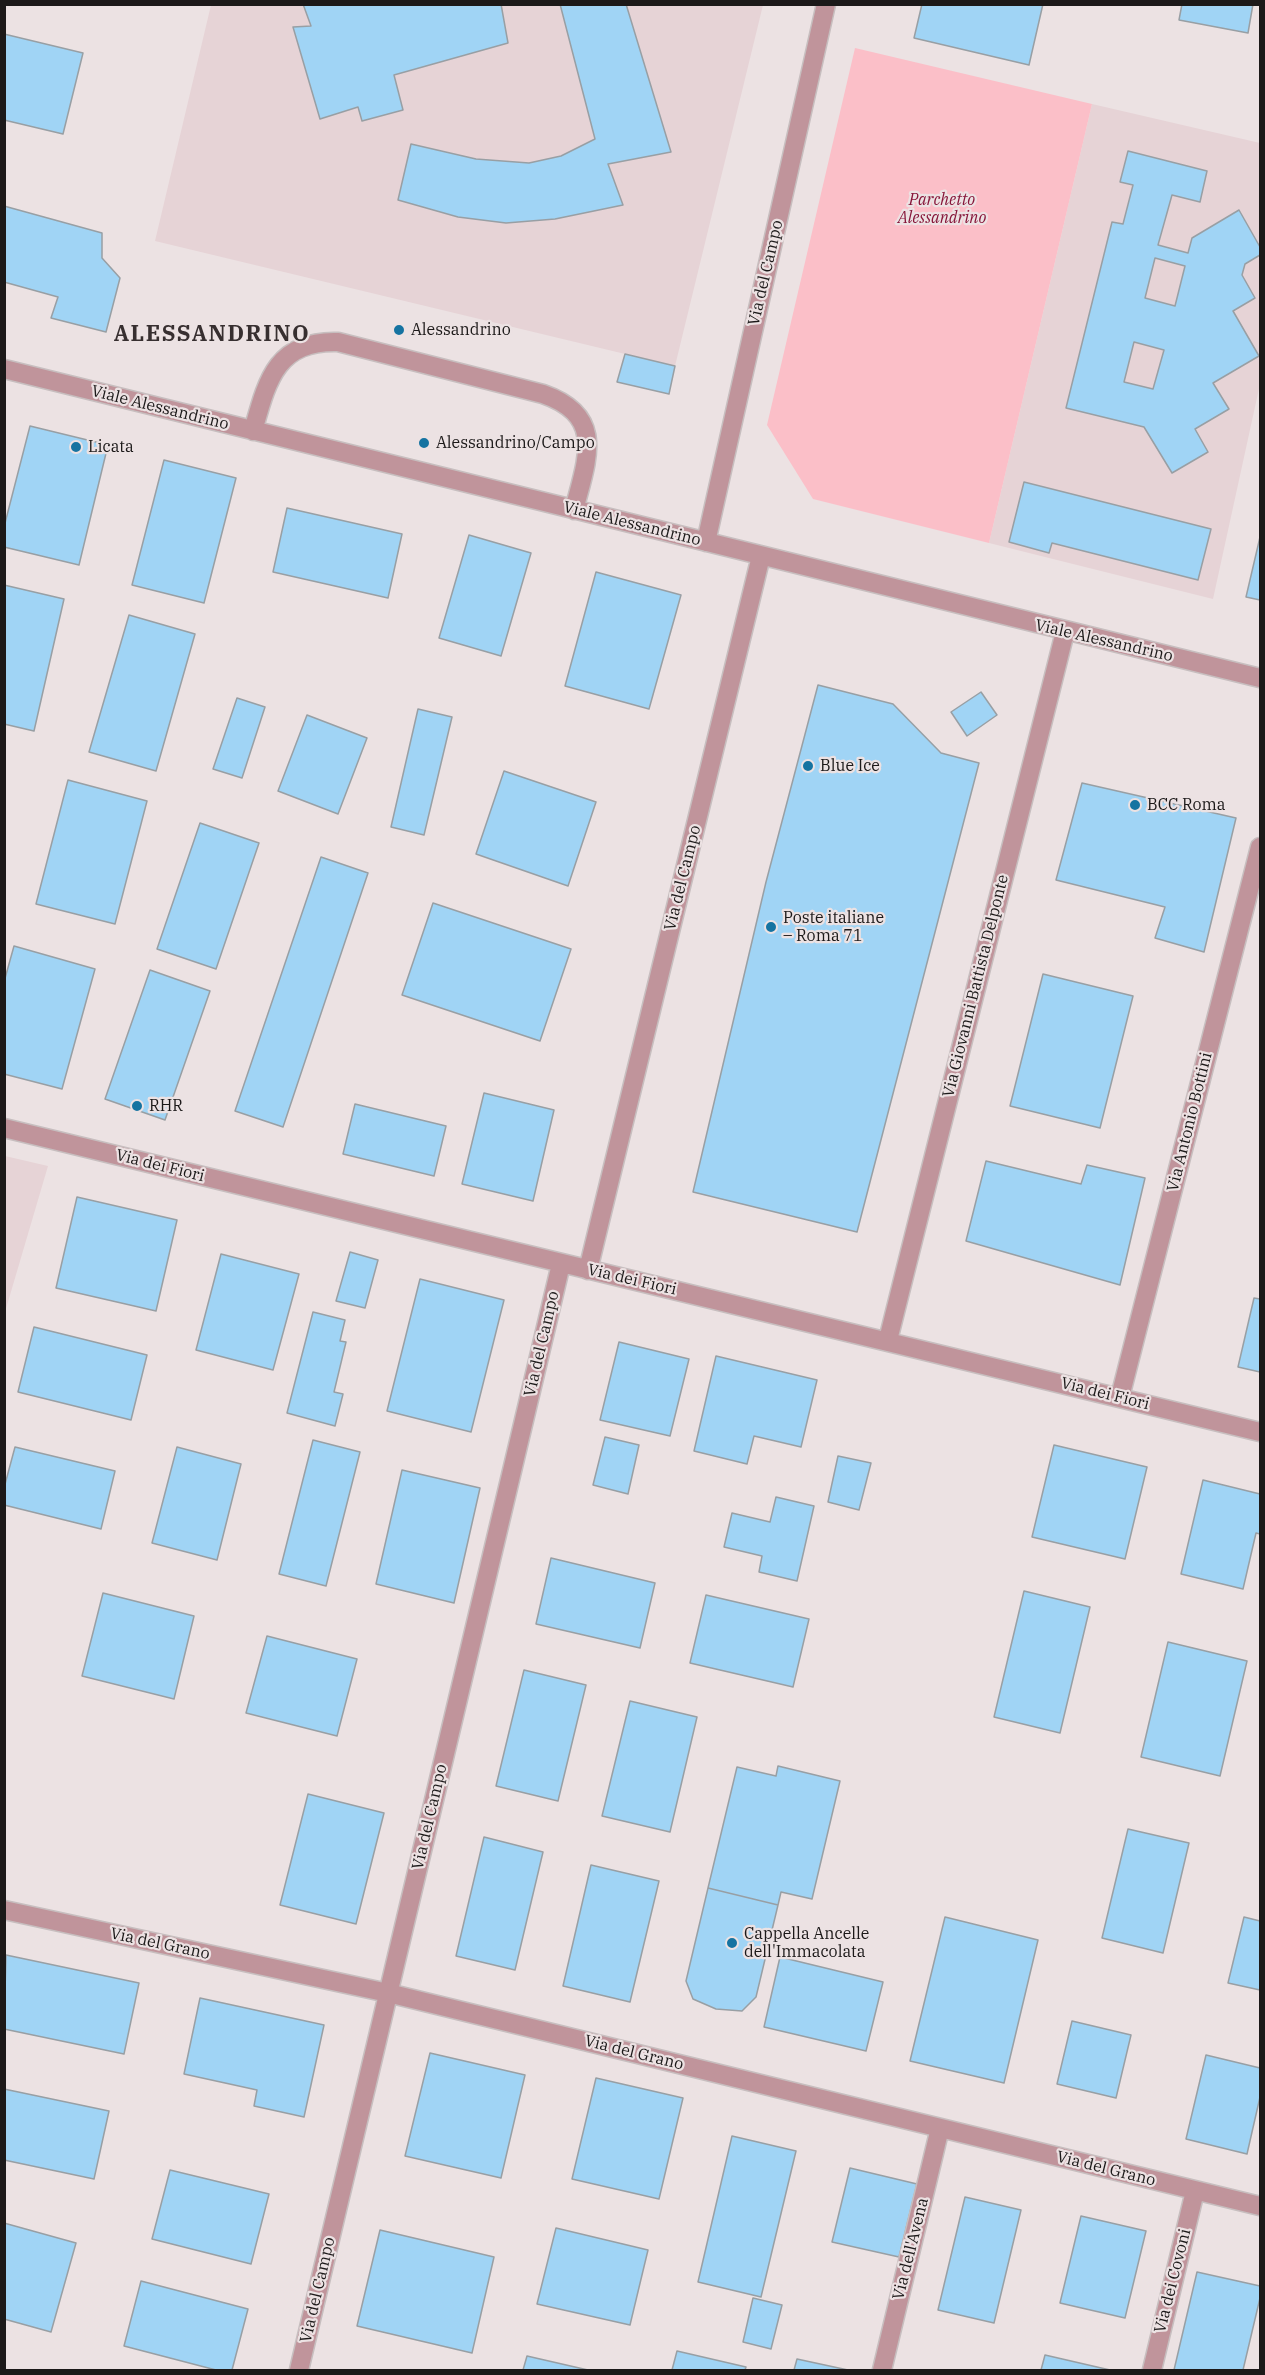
<!DOCTYPE html>
<html>
<head>
<meta charset="utf-8">
<style>
  body { margin:0 }
  #map { position:relative; width:1265px; height:2375px; overflow:hidden; background:#ece2e3; font-family:"IBM Plex Serif",serif }
  canvas { display:block }
  .frame { position:absolute; inset:0; border:6px solid #1c1919; pointer-events:none }
</style>
</head>
<body>
<div id="map">
<canvas width="1265" height="2375"></canvas>
<div class="frame"></div>
</div>
<script>
const ctx = document.querySelector('canvas').getContext('2d');
ctx.lineJoin = 'round';
function fillPath(path, color) {
  ctx.fillStyle = color;
  ctx.fill(path, 'evenodd');
}
function trace(path, color, width, dash) {
  ctx.strokeStyle = color;
  ctx.lineWidth = width;
  ctx.lineCap = dash ? 'butt' : 'round';
  ctx.setLineDash(dash || []);
  ctx.stroke(path);
}
function write(font, color, halo, rows, align = 'center') {
  ctx.font = font + ' "IBM Plex Serif",serif';
  ctx.lineWidth = 4.5;
  ctx.setLineDash([]);
  ctx.textBaseline = 'middle';
  ctx.strokeStyle = halo;
  ctx.fillStyle = color;
  for (const [text, x, y, turn = 0] of rows) {
    ctx.save();
    ctx.translate(x, y);
    ctx.rotate((+turn || 0) * Math.PI / 180);
    ctx.textAlign = isNaN(turn) ? turn : align;
    if (halo) ctx.strokeText(text, 0, 0);
    ctx.fillText(text, 0, 0);
    ctx.restore();
  }
}
fillPath(new Path2D(`
  M211,5H763L675,366L155,241Z
  M1092,104L1260,143V384L1213,599L989,543Z
  M5,1156L48,1166L5,1312L4,1156Z`), '#e6d3d6');
fillPath(new Path2D(`
  M855,48L1092,104L989,543L813,499L767,425Z`), '#fbbfc8');
const building = new Path2D(`
  M303,4H501L508,43L394,75L403,110L362,121L358,107L320,119L293,27L311,26Z
  M560,4H626L671,152L608,164L623,205L555,219L506,223L458,217L398,200L411,144L476,159L529,163L561,156L595,139Z
  M922,4H1043L1029,65L914,38Z
  M1182,4H1253L1248,33L1179,20Z
  M4,34L83,53L63,134L4,120Z
  M1128,151L1207,171L1200,202L1172,195L1158,245L1188,253L1192,238L1239,210L1260,247V255L1245,264L1242,275L1255,298L1233,311L1259,356L1213,383L1229,409L1195,429L1208,452L1172,473L1144,427L1066,408L1112,222L1123,224L1133,185L1120,182ZM1155,258L1185,266L1175,306L1145,298ZM1134,342L1164,350L1153,389L1124,382Z
  M4,206L102,233V258L120,278L106,332L51,318L58,297L4,282Z
  M625,354L675,366L669,394L617,382Z
  M30,426L108,445L79,565L4,547V527Z
  M164,460L236,478L204,603L132,585Z
  M1024,482L1211,529L1198,580L1052,543L1049,553L1009,542Z
  M287,508L402,534L388,598L273,572Z
  M469,535L531,553L501,656L439,638Z
  M1260,537V600L1246,597Z
  M596,572L681,595L649,709L565,686Z
  M4,585L64,599L34,731L4,724Z
  M129,615L195,634L156,771L89,752Z
  M818,685L893,704L941,753L979,763L857,1232L693,1192L766,882Z
  M981,692L997,715L967,736L951,712Z
  M237,698L265,707L242,778L213,769Z
  M418,709L452,717L424,835L391,827Z
  M307,715L367,738L338,814L278,791Z
  M504,771L596,802L568,886L476,854Z
  M68,780L147,801L115,924L36,904Z
  M1082,783L1236,818L1204,952L1155,938L1165,907L1056,880Z
  M200,823L259,843L216,969L157,949Z
  M321,857L368,873L283,1127L235,1111Z
  M433,903L571,949L540,1041L402,995Z
  M14,946L95,969L62,1089L4,1074V982Z
  M150,970L210,991L165,1120L105,1099Z
  M1043,974L1133,996L1100,1128L1010,1106Z
  M484,1093L554,1110L533,1201L462,1184Z
  M355,1104L446,1126L434,1176L343,1154Z
  M986,1161L1081,1184L1087,1165L1145,1178L1120,1285L966,1241Z
  M77,1197L177,1220L156,1311L56,1288Z
  M350,1252L378,1260L365,1308L336,1301Z
  M221,1254L299,1274L273,1370L196,1350Z
  M420,1279L504,1300L471,1432L387,1411Z
  M1254,1298L1260,1299V1372L1238,1367Z
  M313,1312L345,1320L340,1341L346,1342L334,1392L343,1394L335,1426L287,1413Z
  M34,1327L147,1355L131,1420L18,1392Z
  M619,1342L689,1359L670,1436L600,1420Z
  M716,1356L817,1380L801,1447L754,1436L747,1464L694,1451Z
  M605,1437L639,1445L628,1494L593,1485Z
  M313,1440L360,1452L326,1586L279,1574Z
  M1054,1445L1147,1467L1125,1559L1032,1537Z
  M15,1447L115,1471L101,1529L4,1505V1488Z
  M177,1447L241,1464L217,1560L152,1543Z
  M838,1456L871,1463L859,1510L828,1502Z
  M402,1470L480,1488L454,1603L376,1584Z
  M1203,1480L1260,1494V1534L1256,1533L1243,1589L1181,1574Z
  M776,1497L814,1506L797,1581L759,1572L762,1556L724,1547L732,1513L770,1522Z
  M551,1558L655,1583L640,1648L536,1624Z
  M1024,1591L1090,1607L1060,1733L994,1717Z
  M103,1593L194,1616L174,1699L82,1676Z
  M706,1595L809,1619L793,1687L690,1663Z
  M267,1636L357,1659L337,1736L246,1713Z
  M1168,1642L1247,1661L1220,1776L1141,1757Z
  M524,1670L586,1685L558,1801L496,1786Z
  M630,1701L697,1717L670,1832L602,1816Z
  M778,1766L840,1781L812,1899L781,1892L778,1905L708,1888L737,1767L776,1776Z
  M308,1794L384,1813L356,1924L280,1905Z
  M1128,1829L1189,1843L1163,1953L1102,1938Z
  M484,1837L543,1852L515,1970L456,1956Z
  M591,1865L659,1881L630,2002L563,1986Z
  M708,1888L778,1905L756,1997L742,2011L716,2009L693,1999L686,1981Z
  M945,1917L1038,1940L1004,2083L910,2061Z
  M1244,1917L1260,1921V1990L1228,1983Z
  M6,1955L139,1983L124,2054L4,2029Z
  M780,1957L883,1982L866,2051L764,2027Z
  M200,1998L324,2025L304,2117L254,2106L257,2090L184,2074Z
  M1072,2021L1131,2035L1116,2098L1057,2084Z
  M430,2053L525,2075L501,2178L405,2156Z
  M1206,2055L1260,2068V2097L1247,2154L1186,2139Z
  M596,2078L683,2098L659,2199L572,2179Z
  M4,2089L109,2111L94,2179L4,2160Z
  M732,2136L796,2151L761,2297L698,2282Z
  M850,2168L917,2184L899,2257L832,2242Z
  M170,2170L269,2194L251,2264L152,2239Z
  M965,2197L1021,2210L994,2323L938,2310Z
  M1081,2216L1146,2231L1125,2318L1060,2303Z
  M4,2223L76,2243L51,2332L4,2319Z
  M556,2228L648,2250L630,2325L537,2304Z
  M380,2230L494,2257L472,2353L357,2326Z
  M1197,2272L1260,2286V2298L1243,2370H1174Z
  M141,2281L248,2309L232,2370H216L124,2346Z
  M753,2298L782,2305L771,2349L743,2342Z
  M677,2351L746,2367L745,2370H672Z
  M1045,2355L1110,2370H1041Z
  M527,2356L588,2370H523Z
  M797,2359L848,2370H794Z`);
fillPath(building, '#a0d4f5');
trace(building, '#989fa4', 1.5);
const minor = new Path2D(`
  M4,369L1260,678
  M253,431C267,381 276,340 338,342L543,394C606,416 587,459 574,510
  M706,542L826,4
  M4,1128C423,1230 842,1329 1260,1432
  M588,1270L761,556
  M888,1340L1065,632
  M1120,1397L1260,847
  M4,1910L388,1993L1260,2206
  M299,2370L561,1264
  M882,2370L940,2128
  M1152,2370L1195,2191`);
trace(minor, '#c7bebf', 21);
trace(minor, '#c0949b', 18);
for (const [x, y, r, color] of [
  [399,330,6,"#1573a1"],
  [424,443,6,"#1573a1"],
  [76,447,6,"#1573a1"],
  [808,766,6,"#1573a1"],
  [1135,805,6,"#1573a1"],
  [771,927,6,"#1573a1"],
  [137,1106,6,"#1573a1"],
  [732,1943,6,"#1573a1"]
]) {
  const dot = new Path2D();
  dot.arc(x, y, r, 0, 2 * Math.PI);
  ctx.fillStyle = color;
  ctx.fill(dot);
  trace(dot, '#ece2e3', 2);
}
write('italic 16px', '#87163a', '#ece2e3', [
  ["Parchetto",942,200],
  ["Alessandrino",942,218]
]);
write('16px', '#1c1919', '#ece2e3', [
  ["Via del Campo",766,273,-77],
  ["Viale Alessandrino",160,408,14],
  ["Viale Alessandrino",632,524,14],
  ["Viale Alessandrino",1104,641,13],
  ["Via del Campo",683,878,-76],
  ["Via Giovanni Battista Delponte",976,986,-76],
  ["Via Antonio Bottini",1190,1122,-76],
  ["Via dei Fiori",160,1166,14],
  ["Via dei Fiori",632,1280,13],
  ["Via del Campo",542,1344,-77],
  ["Via dei Fiori",1105,1394,14],
  ["Via del Campo",430,1817,-77],
  ["Via del Grano",160,1944,12],
  ["Via del Grano",634,2053,14],
  ["Via del Grano",1106,2169,14],
  ["Via dell'Avena",911,2249,-76],
  ["Via dei Covoni",1173,2281,-76],
  ["Via del Campo",318,2290,-77]
]);
write('16px', '#1c1919', '#ece2e3', [
  ["Alessandrino",411,330],
  ["Alessandrino/Campo",436,443],
  ["Licata",88,447],
  ["Blue Ice",820,766],
  ["BCC Roma",1147,805],
  ["Poste italiane",783,918],
  ["– Roma 71",783,936],
  ["RHR",149,1106],
  ["Cappella Ancelle",744,1934],
  ["dell'Immacolata",744,1952]
], 'left');
ctx.letterSpacing = '1.5px';
write('bold 22px', '#372f30', '#ece2e3', [
  ["ALESSANDRINO",212,335]
]);
ctx.letterSpacing = '0px';
</script>
</body>
</html>
